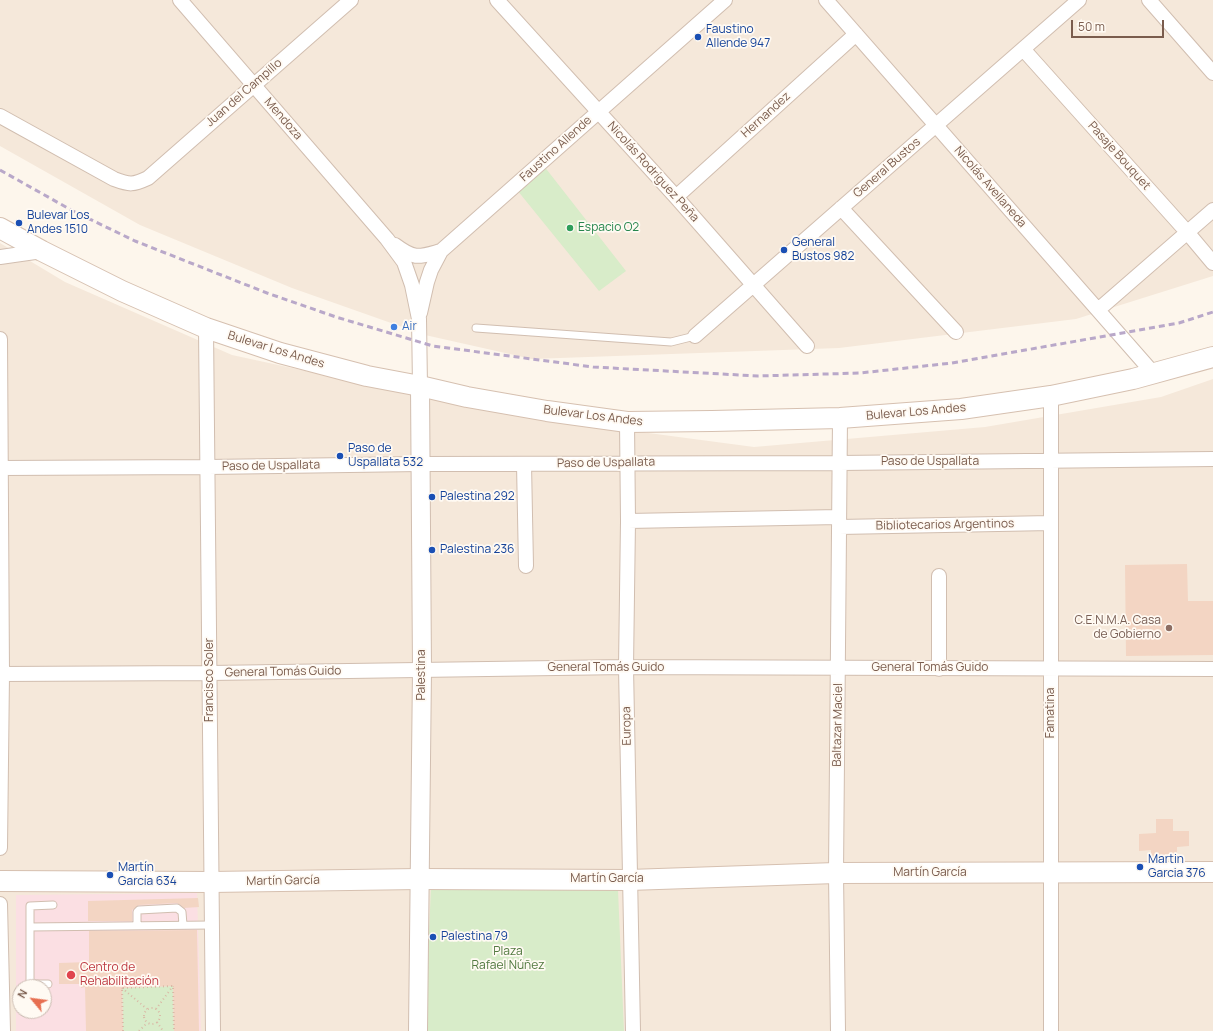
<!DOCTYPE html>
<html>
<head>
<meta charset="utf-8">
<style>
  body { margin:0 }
  #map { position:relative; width:1213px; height:1031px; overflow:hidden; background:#fdf6ec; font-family:Manrope,sans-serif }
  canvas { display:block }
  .north { position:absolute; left:12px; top:979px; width:40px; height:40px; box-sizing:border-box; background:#fffaf3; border:1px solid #cabbb1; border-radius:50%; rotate:299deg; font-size:11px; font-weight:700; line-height:16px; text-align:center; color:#7a5c4d }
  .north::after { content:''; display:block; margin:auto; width:14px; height:18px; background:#e76f51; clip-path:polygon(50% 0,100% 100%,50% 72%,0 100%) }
  .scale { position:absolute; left:1071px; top:20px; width:93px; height:18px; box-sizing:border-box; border:2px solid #7a5c4d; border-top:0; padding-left:5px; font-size:12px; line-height:14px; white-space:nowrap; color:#7a5c4d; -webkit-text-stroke:3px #fffaf3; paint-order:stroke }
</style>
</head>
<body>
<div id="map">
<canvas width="1213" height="1031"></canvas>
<div class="north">N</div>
<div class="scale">50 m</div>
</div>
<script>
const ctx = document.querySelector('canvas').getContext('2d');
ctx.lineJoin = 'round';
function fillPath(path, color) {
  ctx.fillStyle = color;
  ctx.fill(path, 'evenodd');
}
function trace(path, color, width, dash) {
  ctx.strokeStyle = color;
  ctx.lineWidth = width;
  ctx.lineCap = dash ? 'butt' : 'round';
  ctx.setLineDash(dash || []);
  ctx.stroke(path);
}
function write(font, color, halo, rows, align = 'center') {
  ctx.font = font + ' Manrope,sans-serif';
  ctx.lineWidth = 3.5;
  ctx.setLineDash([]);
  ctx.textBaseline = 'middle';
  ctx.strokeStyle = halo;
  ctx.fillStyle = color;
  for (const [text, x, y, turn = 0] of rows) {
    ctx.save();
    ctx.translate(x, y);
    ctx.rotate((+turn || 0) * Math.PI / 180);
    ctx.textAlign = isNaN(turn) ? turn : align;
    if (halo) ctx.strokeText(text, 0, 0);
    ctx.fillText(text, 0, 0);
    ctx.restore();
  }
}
fillPath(new Path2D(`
  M0,0H1213V276L1076,319L839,348L532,359L425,335L292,288L140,225L0,146Z
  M0,243L65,282L232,355L505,414L754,447L985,427L1161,397L1213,379V1031H0ZM20,987H44V1011H20Z`), '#f5e8da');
fillPath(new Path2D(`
  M197,893L201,1031H16V895ZM20,987H44V1011H20Z`), '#fbdfe3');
fillPath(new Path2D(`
  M540,161L626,271L599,291L513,185Z
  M431,886L618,890L624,1031H427V981Z
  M173,986L174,1031H123L122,988Z`), '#d8ecc9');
fillPath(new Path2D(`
  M1187,564L1188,601H1213V655L1126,656L1125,565Z
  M1156,819H1173V831H1189V846L1177,847V858L1151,859V850L1139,851V834L1156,833Z
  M198,898L199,907L184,908L177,903L139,905L132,910V921H88V901Z
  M197,930L199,1031H174L173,986L122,988L123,1031H86L85,987L81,988V984H59V963L89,962V931Z`), '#f3d5c3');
const service = new Path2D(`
  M476,328L671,342L695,336
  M137,925V912L139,910L177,908L182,912L183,925
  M30,927L211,925
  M48,984H30V906L53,905`);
const minor = new Path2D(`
  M180,0L387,239L404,262L412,285L419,319L420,386
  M497,0L676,197L807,346
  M826,0L1154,374
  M1149,0L1213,73
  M1023,49L1187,232L1213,263
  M0,116L114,179C130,185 133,185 148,178L351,0
  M676,197L856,34
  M841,208L956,332
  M395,245C415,260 419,257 441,251
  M0,257L42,251
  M1098,310L1213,210
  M420,313L427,282L431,270L441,251L725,0
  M206,328L213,1031
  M695,336L1079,0
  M0,339L2,674L0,848
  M627,422L628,521L626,667L633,1031
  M524,464L526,566
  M0,468L208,467L420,464L839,463L1213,459
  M628,521L839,517
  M839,527L1051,523
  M939,669V576
  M0,674L210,673L626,667L1213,669
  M0,904L3,1031
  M838,1031L836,873L840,418
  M1051,1031V396`);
const tertiary = new Path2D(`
  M418,1031L422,670L420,386`);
const secondary = new Path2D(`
  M0,228L42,251L122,291L206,328L280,353L367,376L420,386L467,397L547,411L627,422L712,421L840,418L961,409L1051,396L1133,379L1213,357
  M0,881L211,882L419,879L629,880L836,873L1213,872`);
trace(service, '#d1beb0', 9);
trace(minor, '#d1beb0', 16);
trace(tertiary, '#d1beb0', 20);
trace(secondary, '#d6c0b0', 22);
trace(new Path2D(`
  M122,988L147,1009
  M144 1016a8 8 0 1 1 16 0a8 8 0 1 1-16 0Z
  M156,1009L173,986
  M157,1022L163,1031
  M123,1031L122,988L173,986L174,1031
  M139,1031L147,1023`), '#d9b8a5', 2, [1, 3]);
trace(service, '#fff', 7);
trace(minor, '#fff', 14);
trace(tertiary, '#fff', 18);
trace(secondary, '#fff', 20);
trace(new Path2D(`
  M0,170L73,211L135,241L267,293L336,317L433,346L532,359L593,367L758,376L860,373L952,363L1179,323L1213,312`), '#b9a8c9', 3, [6, 4]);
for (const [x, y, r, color] of [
  [698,37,4,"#1a4fb4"],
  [19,223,4,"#1a4fb4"],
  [570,228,4,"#2e9e5b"],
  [784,250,4,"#1a4fb4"],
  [394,327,4,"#3f7fe0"],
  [340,456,4,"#1a4fb4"],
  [432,497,4,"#1a4fb4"],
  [432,550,4,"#1a4fb4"],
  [1169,628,4,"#8d6e63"],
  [1140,867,4,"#1a4fb4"],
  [110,875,4,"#1a4fb4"],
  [433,937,4,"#1a4fb4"],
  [71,975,5,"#e0444e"]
]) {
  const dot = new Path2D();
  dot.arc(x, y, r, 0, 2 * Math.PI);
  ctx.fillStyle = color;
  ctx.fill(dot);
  trace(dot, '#fffaf3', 1.5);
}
write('12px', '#164399', '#fffaf3', [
  ["Faustino",706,30],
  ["Allende 947",706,44],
  ["Bulevar Los",27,216],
  ["Andes 1510",27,230],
  ["General",792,243],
  ["Bustos 982",792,257],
  ["Paso de",348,449],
  ["Uspallata 532",348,463],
  ["Palestina 292",440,497],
  ["Palestina 236",440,550],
  ["Martin",1148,860],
  ["Garcia 376",1148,874],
  ["Martín",118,868],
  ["García 634",118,882],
  ["Palestina 79",441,937]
], 'left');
write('12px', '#7a5c4d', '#fffaf3', [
  ["Juan del Campillo",244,93,-41],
  ["Hernandez",766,115,-42],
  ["Mendoza",283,119,49],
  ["Faustino Allende",556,149,-42],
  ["Pasaje Bouquet",1119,156,48],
  ["General Bustos",887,168,-41],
  ["Nicolás Rodríguez Peña",653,172,48],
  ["Nicolás Avellaneda",990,187,49],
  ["Bulevar Los Andes",276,350,17],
  ["Bulevar Los Andes",916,412,-5],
  ["Bulevar Los Andes",593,416,7],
  ["Paso de Uspallata",930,462],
  ["Paso de Uspallata",606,463,-1],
  ["Paso de Uspallata",271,466,-1],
  ["Bibliotecarios Argentinos",945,525,-1],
  ["General Tomás Guido",606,668],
  ["General Tomás Guido",930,668],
  ["General Tomás Guido",283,672,-1],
  ["Palestina",422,675,-90],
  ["Francisco Soler",210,680,-90],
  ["Famatina",1051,713,-90],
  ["Baltazar Maciel",838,725,-89],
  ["Europa",627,726,-91],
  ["Martín García",930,873],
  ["Martín García",607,879],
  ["Martín García",283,881,-1]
]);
write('12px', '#27864d', '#fffaf3', [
  ["Espacio O2",578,228]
], 'left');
write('12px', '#366cbe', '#fffaf3', [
  ["Air",402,327]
], 'left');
write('12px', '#785e54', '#fffaf3', [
  ["C.E.N.M.A. Casa",1161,621],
  ["de Gobierno",1161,635]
], 'right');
write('12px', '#537a41', '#fffaf3', [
  ["Plaza",508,952],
  ["Rafael Núñez",508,966]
]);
write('12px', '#be3a42', '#fffaf3', [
  ["Centro de",80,968],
  ["Rehabilitación",80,982]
], 'left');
</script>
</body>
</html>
